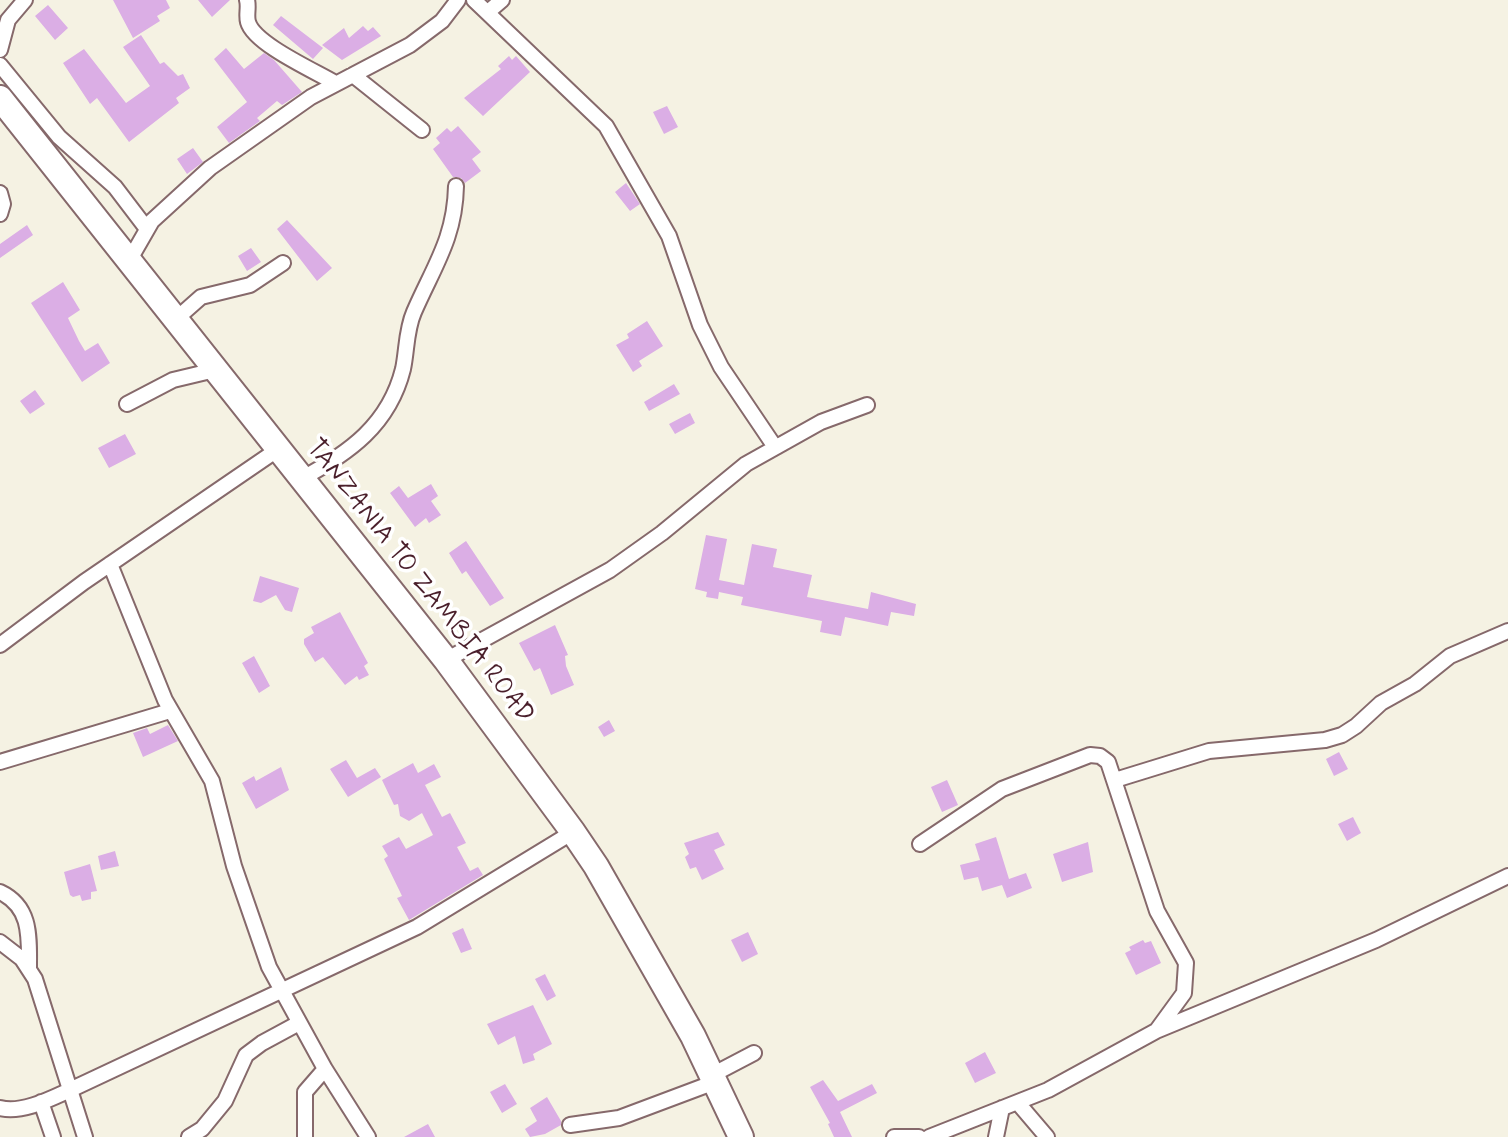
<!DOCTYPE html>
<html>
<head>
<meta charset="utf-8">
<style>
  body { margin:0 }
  canvas { display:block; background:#f5f2e3 }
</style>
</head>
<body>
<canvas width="1508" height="1137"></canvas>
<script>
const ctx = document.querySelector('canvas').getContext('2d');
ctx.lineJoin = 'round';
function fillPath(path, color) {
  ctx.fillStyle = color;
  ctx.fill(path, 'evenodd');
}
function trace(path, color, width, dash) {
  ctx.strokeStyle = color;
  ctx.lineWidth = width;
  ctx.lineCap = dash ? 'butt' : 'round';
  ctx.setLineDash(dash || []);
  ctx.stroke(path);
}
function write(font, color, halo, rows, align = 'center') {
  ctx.font = font + ' Mynerve,sans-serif';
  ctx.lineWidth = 7;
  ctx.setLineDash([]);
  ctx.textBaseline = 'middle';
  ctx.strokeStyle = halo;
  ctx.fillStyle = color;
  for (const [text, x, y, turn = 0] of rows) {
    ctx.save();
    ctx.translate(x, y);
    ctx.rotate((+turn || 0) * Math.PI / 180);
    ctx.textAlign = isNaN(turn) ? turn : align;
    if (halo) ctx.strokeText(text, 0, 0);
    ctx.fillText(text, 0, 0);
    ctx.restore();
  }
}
fillPath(new Path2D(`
  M113,0H166L170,8L157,16L160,21L133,38Z
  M198,0H230L212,17Z
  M48,5L68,28L55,40L35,16Z
  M281,16L323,48L313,59L273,25Z
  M363,26L368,31L373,27L381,36L342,60L322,45L344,28L349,38Z
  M141,35L160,64L164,62L178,76L183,74L190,88L176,98L179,103L129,142L97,98L90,104L63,63L84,49L126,103L150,86L123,47Z
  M226,48L244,69L264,53L274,60L302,92L282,105L277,101L257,118L260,121L229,143L217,127L247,102L214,59Z
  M509,56L512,60L516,56L530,72L483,116L464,98L501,69L498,66Z
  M667,106L678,127L664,134L653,112Z
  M458,126L481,152L472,159L481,171L465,183L461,178L453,177L433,149L440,143L436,138L447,128L451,132Z
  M193,148L203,162L187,174L177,159Z
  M626,183L640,204L630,211L615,192Z
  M287,220L332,268L317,281L277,229Z
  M27,225L33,235L0,258V244Z
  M251,248L261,262L247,271L238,256Z
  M63,282L80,310L68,318L79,341L85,351L98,343L110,363L82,382L31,303Z
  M647,321L663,346L639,361L642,366L633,372L616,345L629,338L627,334Z
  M674,384L680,394L649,411L644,402Z
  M35,390L45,404L30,414L20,401Z
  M690,413L695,423L675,434L669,424Z
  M125,434L136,454L109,468L98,448Z
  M431,484L438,496L431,501L441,515L429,523L426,518L415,527L390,493L399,486L408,498Z
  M706,535L727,539L719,580L744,585L752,544L777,549L773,567L812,575L807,597L868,609L871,592L916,604L914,616L891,612L888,626L845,617L841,636L820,632L822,621L741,605L743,597L719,592L718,599L706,597L707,592L695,589Z
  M466,541L504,598L490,606L466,571L462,574L449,553Z
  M260,576L299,588L292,612L285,610L276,595L261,603L253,601Z
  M340,612L368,663L364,666L369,675L359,680L357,676L345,685L323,657L315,662L304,644V639L314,633L311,627Z
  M555,625L568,655L565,656L566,666L574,685L551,695L540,668L534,671L519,643Z
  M254,656L270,686L259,693L242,663Z
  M609,720L615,731L604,737L598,727Z
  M168,725L178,741L143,757L133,733L147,728L150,734Z
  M1339,752L1348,769L1334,776L1326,759Z
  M346,760L357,778L375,768L381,777L348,797L330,769Z
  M413,763L418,773L434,764L441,777L425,785L442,817L450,813L466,843L457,847L470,871L478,867L483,875L409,920L397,898L402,896L384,859L388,856L382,846L399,837L406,849L433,835L422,813L409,821L400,816L398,804L394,805L382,780Z
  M281,767L289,790L256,809L242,783L254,776L256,781Z
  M947,780L958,805L942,812L931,787Z
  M1353,817L1361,833L1347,841L1338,824Z
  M718,832L725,845L714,850L724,869L702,880L696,867L690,869L685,857L689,854L684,843Z
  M996,837L1009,879L1026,873L1032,888L1007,898L1002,885L982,891L978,877L964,880L960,865L980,860L975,844Z
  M1088,842L1093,872L1062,882L1053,854Z
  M115,851L119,866L101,870L98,856Z
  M90,864L97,891L91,892V899L82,901L80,895L73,897L70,895L64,872Z
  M463,928L472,949L461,953L452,933Z
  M748,932L758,954L742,962L731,940Z
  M1143,940L1145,943L1151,941L1161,963L1136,975L1125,953L1131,950L1129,947Z
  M545,974L556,996L547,1001L535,979Z
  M533,1005L552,1044L533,1054L535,1060L523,1064L515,1036L498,1045L487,1024Z
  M985,1052L996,1073L975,1083L965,1063Z
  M823,1080L838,1101L872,1084L877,1093L840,1112L852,1137H834L828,1124L830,1123L810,1087Z
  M505,1084L517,1104L502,1113L490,1092Z
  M547,1097L561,1121V1125L545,1134L530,1137L525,1129L537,1121L530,1108Z
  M428,1124L435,1137H404Z`), '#dbaee5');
const minor = new Path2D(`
  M247,0C249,7 246,15 248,22C254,44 315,71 335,83
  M474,0L606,126L669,236L700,325L721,367L775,447
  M488,12L502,0
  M0,50L8,20L25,0
  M0,65L59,137L115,187L147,229
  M353,75L422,130
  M0,193L3,204L0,214
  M129,261L152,221L210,168L311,97L410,45L442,21L458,0
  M175,320L201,297L250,285L283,263
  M127,404L173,380L215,370
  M301,479C349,453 389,425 403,369C407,350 406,330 414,312C434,266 455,238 456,186
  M110,564L165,700L212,781L234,866L269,967L325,1069L368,1137
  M0,645L84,582L277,450
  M446,660L610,570L662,533L746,464L821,422L867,405
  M0,762L170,711
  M1115,780L1209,751L1325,740L1342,735L1356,726L1381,703L1415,684L1450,656L1508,631
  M920,844L1002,789L1090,755L1100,756L1108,762L1157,911L1186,963L1184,993L1157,1030
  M0,892C32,907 29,938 29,969
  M0,942L22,959L35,979L85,1137
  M712,1075L754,1053
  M41,1102L53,1137
  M1018,1103L1047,1137
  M0,1108C22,1114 52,1098 72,1089L417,927L573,832
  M570,1125L619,1118L715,1082
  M189,1137L202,1129L225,1101L246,1055L262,1043L299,1023
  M305,1137V1092L325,1069
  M894,1137H919
  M929,1137L1048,1090L1156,1031L1376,940L1508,876
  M996,1137L1002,1108`);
const trunk = new Path2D(`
  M0,98L446,660L573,832L596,866L693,1036L741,1137`);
trace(minor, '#86696b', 18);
trace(trunk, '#86696b', 28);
trace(minor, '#fff', 14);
trace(trunk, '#fff', 24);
write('26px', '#4a1f2b', '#fff', [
  ["TANZANIA TO ZAMBIA ROAD",419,582,52]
]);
</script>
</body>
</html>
